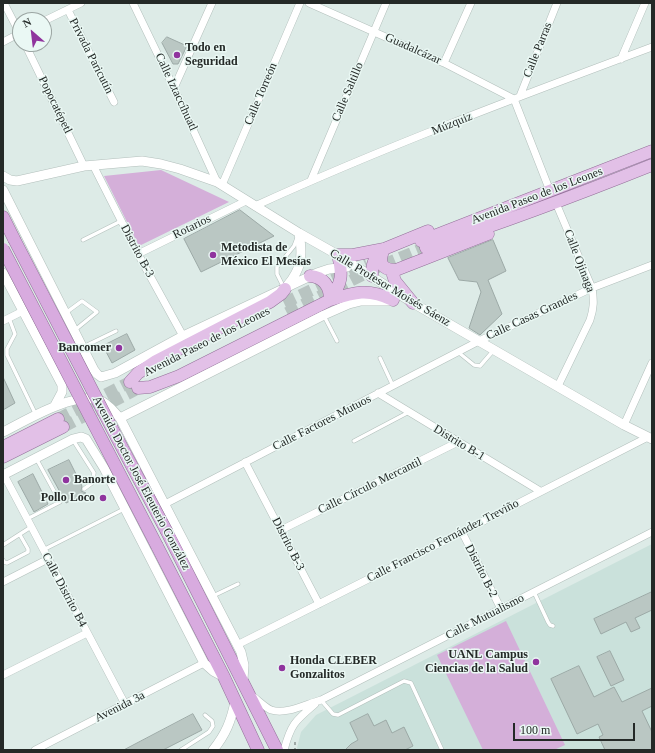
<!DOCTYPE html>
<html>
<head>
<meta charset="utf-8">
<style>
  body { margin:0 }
  #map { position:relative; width:655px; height:753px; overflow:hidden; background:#ddebe7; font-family:"Times New Roman",serif }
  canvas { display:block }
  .frame { position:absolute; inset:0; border:4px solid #242927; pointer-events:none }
  .north { position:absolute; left:12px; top:12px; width:40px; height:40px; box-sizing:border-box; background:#eaf8f4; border:1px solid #9ba5a2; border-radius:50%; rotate:332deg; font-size:11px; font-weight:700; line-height:16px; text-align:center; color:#242927 }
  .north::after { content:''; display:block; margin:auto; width:14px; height:18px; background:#90349e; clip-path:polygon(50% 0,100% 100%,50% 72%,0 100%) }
  .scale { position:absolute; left:513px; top:723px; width:122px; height:18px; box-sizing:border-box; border:2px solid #242927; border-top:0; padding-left:5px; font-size:12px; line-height:14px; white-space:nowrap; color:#242927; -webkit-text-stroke:3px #eaf8f4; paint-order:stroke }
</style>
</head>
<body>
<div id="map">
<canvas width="655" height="753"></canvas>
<div class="frame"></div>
<div class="north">N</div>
<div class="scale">100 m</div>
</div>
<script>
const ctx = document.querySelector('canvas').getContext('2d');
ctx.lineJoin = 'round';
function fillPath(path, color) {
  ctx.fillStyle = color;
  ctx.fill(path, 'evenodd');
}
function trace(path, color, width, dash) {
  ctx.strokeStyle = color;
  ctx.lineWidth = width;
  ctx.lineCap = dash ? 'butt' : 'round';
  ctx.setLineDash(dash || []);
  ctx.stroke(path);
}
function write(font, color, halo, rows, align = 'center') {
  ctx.font = font + ' "Times New Roman",serif';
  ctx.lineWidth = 3;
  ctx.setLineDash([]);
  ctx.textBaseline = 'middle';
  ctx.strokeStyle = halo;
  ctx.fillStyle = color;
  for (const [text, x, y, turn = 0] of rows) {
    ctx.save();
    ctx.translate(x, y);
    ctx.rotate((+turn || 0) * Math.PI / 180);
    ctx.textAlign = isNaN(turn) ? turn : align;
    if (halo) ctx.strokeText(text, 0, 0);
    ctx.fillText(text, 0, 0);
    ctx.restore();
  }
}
fillPath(new Path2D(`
  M652,544V750H298L297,748L301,732L316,715Z`), '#cae1db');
fillPath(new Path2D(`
  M161,170L229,202L139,246L104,176Z
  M506,621L565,745L554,750H483L437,655Z`), '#d4afd9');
const building = new Path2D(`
  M167,37L187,46L178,64H173L162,43Z
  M240,210L274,236L201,272L184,239Z
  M493,240L506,271L488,280L502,314L480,335L469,328L481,292L477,282L459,280L448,258Z
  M127,334L135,350L112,363L103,346Z
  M3,377L15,403L3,410Z
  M69,460L82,486L81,491L86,493L66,503L48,470Z
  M33,474L48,504L34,512L18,482Z
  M652,592V610L635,618L640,628L631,632L626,622L601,634L594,619Z
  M610,651L624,680L611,686L597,657Z
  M579,666L594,697L614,687L622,702L652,688V706L642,711L652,732V750H605L599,737L603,735L598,724L577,734L551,679Z
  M193,714L202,730L163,750H124Z
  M368,714L374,726L386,720L392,733L404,727L413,746L405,750H345L351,744L358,740L350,723Z`);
fillPath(building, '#bac7c3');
trace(building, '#9ca9a6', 1);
trace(new Path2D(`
  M284,303L367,264
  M287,313L378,267L424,248
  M58,419L130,382
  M63,427L135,390`), '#b8c4c1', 12, [12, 6]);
const service = new Path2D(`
  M83,240L121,221
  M284,288L277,274V267L294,246L297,238
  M67,312L82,301L97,312L75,330
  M324,316L337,341
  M9,318L15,334L7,349V355L36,415
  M83,347L116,331
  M458,352L474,365L480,366L493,351
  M380,358L393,386
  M73,440L94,473L92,483L84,489
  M354,441L409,412
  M27,519L60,502L36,458
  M3,545L31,527
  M43,550L124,509
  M3,560L4,562L7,563L28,552V549L20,535
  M534,592L548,622L550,625L553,626
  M213,596L238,584
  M321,700L333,714L338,715L404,681L411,683L442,750
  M181,750L209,732L213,726L212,721L205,715`);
const minor = new Path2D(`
  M4,3L20,34
  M133,3L174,88L217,182
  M309,3L444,63L514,99L550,191
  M68,10L114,102
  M44,21L81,3
  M3,42L20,33
  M25,44L84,166
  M621,59L645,3
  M444,63L471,3
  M174,88L212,3
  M520,96L557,3
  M93,165L138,254L183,336
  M311,180L386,3
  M222,185L300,3
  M556,203L592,288C594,300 594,308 590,320L558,386
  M255,206C384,147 518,97 652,47
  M138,254L246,201
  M3,321L23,311
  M378,393L540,491
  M624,425L652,363
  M245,462L319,604
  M4,475L125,704
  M165,504L479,341L592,288L652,265
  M281,530L458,442
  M462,532L501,609
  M3,582L48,559
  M237,645L462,532L648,437
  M3,675L87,633
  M251,695C257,699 264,707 271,710C286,715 306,704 321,700L652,532
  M35,750L204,663
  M284,750C291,724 295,721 315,704`);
const tertiary = new Path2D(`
  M3,176L10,180L17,181L84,166L142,161L161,164L180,169L217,182L299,233L338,255L413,303L624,425L652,439
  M3,190L94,370L97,374L101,377L115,373L183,336L317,273L329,269L347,267
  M3,273L62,385V392L54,407
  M287,286C302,268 303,256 299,233
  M120,418L324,315L349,304L361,301H389
  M3,432C27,420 72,392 99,400C107,402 114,412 120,418L241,652L244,665L243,680
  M3,475L73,439L81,437L86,439L104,468L204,663L213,671L224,677
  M213,750C226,734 231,721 235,702`);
const primary = new Path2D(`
  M421,241L652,151
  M426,248C502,223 577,195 652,165
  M384,249C378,262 381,270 396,270
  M310,276C324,277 330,286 330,300
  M372,276C372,265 373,259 382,252
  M330,300C342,283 343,275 338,255H353L384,249L428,231
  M413,303L395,281L393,275L396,270L488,234
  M130,382L138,373L156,361L270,302L281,294L285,289
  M138,388L150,387L179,376L330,300C355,292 368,288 393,300
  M3,447L58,419
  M3,457L63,427`);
const trunk = new Path2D(`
  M3,217L14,239
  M167,532L277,750
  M157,546L224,677L258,750`);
trace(service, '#b2bfbb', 4.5);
trace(minor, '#b2bfbb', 8);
trace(tertiary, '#b2bfbb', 10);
trace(primary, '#937099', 13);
trace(trunk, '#937099', 13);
trace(new Path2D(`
  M295,742V750`), '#8b9491', 1.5, [3, 3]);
trace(service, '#fff', 3.5);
trace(minor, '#fff', 7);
trace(tertiary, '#fff', 9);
trace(primary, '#e2c0e7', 12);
trace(trunk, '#d8abdf', 12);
const trunkBridge = new Path2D(`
  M14,239L117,438L167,532
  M3,249L157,546`);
trace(trunkBridge, '#937099', 13, []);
trace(trunkBridge, '#d8abdf', 12);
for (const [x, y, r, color] of [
  [177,55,4,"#90349e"],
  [213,255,4,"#90349e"],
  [119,348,4,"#90349e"],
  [66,480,4,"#90349e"],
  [103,498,4,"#90349e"],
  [536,662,4,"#90349e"],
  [282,668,4,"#90349e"]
]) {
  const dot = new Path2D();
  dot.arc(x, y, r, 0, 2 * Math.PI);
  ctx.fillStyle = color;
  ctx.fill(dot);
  trace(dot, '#eaf8f4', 1.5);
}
write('bold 12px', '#242927', '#eaf8f4', [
  ["Todo en",185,48],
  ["Seguridad",185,62],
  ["Metodista de",221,248],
  ["México El Mesías",221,262],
  ["Bancomer",111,348,"right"],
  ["Banorte",74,480],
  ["Pollo Loco",95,498,"right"],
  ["UANL Campus",528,655,"right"],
  ["Ciencias de la Salud",528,669,"right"],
  ["Honda CLEBER",290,661],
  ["Gonzalitos",290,675]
], 'left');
write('12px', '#242927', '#eaf8f4', [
  ["Guadalcázar",413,49,24],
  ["Calle Parras",538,50,-68],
  ["Privada Paricutín",91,56,63],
  ["Calle Iztaccíhuatl",176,92,65],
  ["Calle Saltillo",348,92,-67],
  ["Calle Torreón",261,94,-67],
  ["Popocatépetl",55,105,64],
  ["Múzquiz",452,124,-22],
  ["Avenida Paseo de los Leones",537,196,-21],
  ["Rotarios",192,227,-26],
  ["Distrito B-3",137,251,62],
  ["Calle Ojinaga",579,261,69],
  ["Calle Profesor Moisés Sáenz",390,288,31],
  ["Calle Casas Grandes",532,316,-25],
  ["Avenida Paseo de los Leones",207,342,-27],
  ["Calle Factores Mutuos",322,423,-27],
  ["Distrito B-1",459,443,31],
  ["Avenida Doctor José Eleuterio González",141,483,62],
  ["Calle Círculo Mercantil",370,486,-26],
  ["Calle Francisco Fernández Treviño",443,541,-27],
  ["Distrito B-3",288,544,63],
  ["Distrito B-2",481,571,63],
  ["Calle Distrito B4",64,590,62],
  ["Calle Mutualismo",485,617,-27],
  ["Avenida 3a",120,707,-27]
]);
</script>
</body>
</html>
